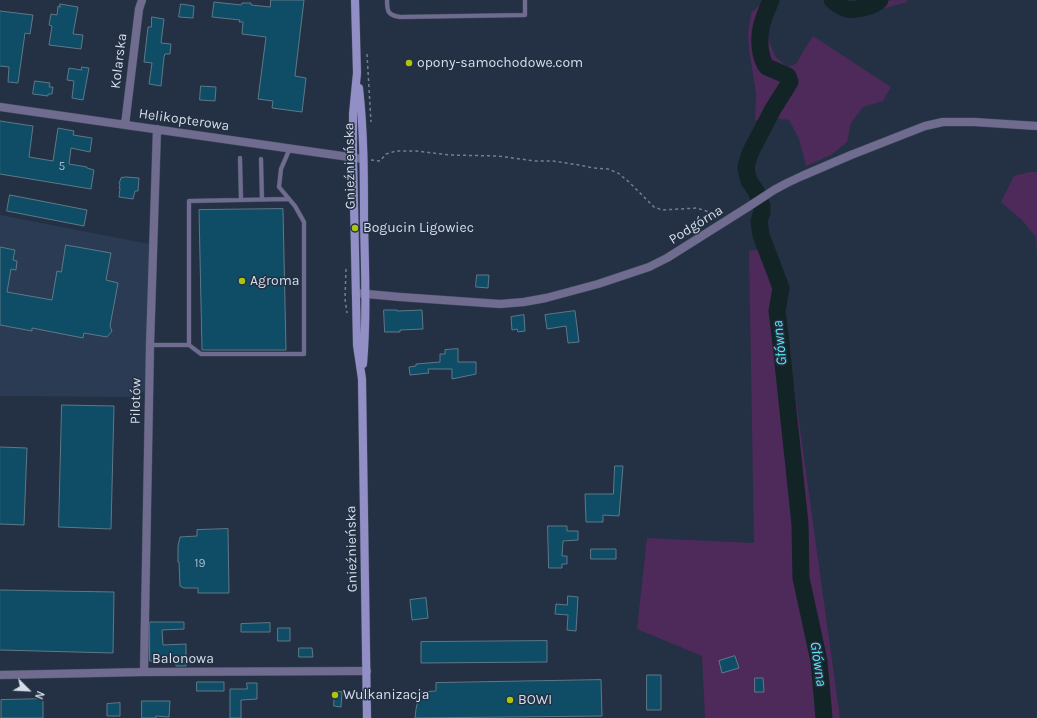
<!DOCTYPE html>
<html>
<head>
<meta charset="utf-8">
<style>
  body { margin:0 }
  #map { position:relative; width:1037px; height:718px; overflow:hidden; background:#243043; font-family:Karla,sans-serif }
  canvas { display:block }
  .north { position:absolute; left:8px; top:670px; width:40px; height:40px; -webkit-text-stroke:3px #243043; paint-order:stroke; rotate:114deg; font-size:11px; font-weight:700; line-height:16px; text-align:center; color:#d6deea }
  .north::after { content:''; display:block; margin:auto; width:14px; height:18px; background:#d6deea; clip-path:polygon(50% 0,100% 100%,50% 72%,0 100%) }
</style>
</head>
<body>
<div id="map">
<canvas width="1037" height="718"></canvas>
<div class="north">N</div>
</div>
<script>
const ctx = document.querySelector('canvas').getContext('2d');
ctx.lineJoin = 'round';
function fillPath(path, color) {
  ctx.fillStyle = color;
  ctx.fill(path, 'evenodd');
}
function trace(path, color, width, dash) {
  ctx.strokeStyle = color;
  ctx.lineWidth = width;
  ctx.lineCap = dash ? 'butt' : 'round';
  ctx.setLineDash(dash || []);
  ctx.stroke(path);
}
function write(font, color, halo, rows, align = 'center') {
  ctx.font = font + ' Karla,sans-serif';
  ctx.lineWidth = 3;
  ctx.setLineDash([]);
  ctx.textBaseline = 'middle';
  ctx.strokeStyle = halo;
  ctx.fillStyle = color;
  for (const [text, x, y, turn = 0] of rows) {
    ctx.save();
    ctx.translate(x, y);
    ctx.rotate((+turn || 0) * Math.PI / 180);
    ctx.textAlign = isNaN(turn) ? turn : align;
    if (halo) ctx.strokeText(text, 0, 0);
    ctx.fillText(text, 0, 0);
    ctx.restore();
  }
}
fillPath(new Path2D(`
  M0,215L149,244L147,389L136,397L0,396Z`), '#2b3b53');
fillPath(new Path2D(`
  M764,0H775L765,23L766,33L775,56L787,67L796,64L804,50L813,36L891,87L883,101L863,107L851,123L847,142L831,155L806,166L799,139L789,120L765,117L755,121L756,94L749,49L748,34L751,13L763,2Z
  M826,0H847L849,1L907,0L908,2L885,8L848,13L836,8Z
  M1029,172H1037V259L1036,237L1022,220L1001,202L1014,176Z
  M775,248L840,718H705L702,656L637,629L647,538L754,543L749,251Z`), '#4d2a5a');
trace(new Path2D(`
  M771,0C763,19 757,32 761,53C762,58 763,63 767,67L788,76L790,82L773,109L751,151L747,163L746,168L747,173L749,181L756,191L762,206V212L759,221L761,235L781,288L777,311L780,335L800,524L801,578L819,661L824,718
  M832,0C844,11 851,11 866,7C872,6 876,4 880,0`), '#122426', 17);
const building = new Path2D(`
  M271,0H304L295,76L306,78L302,112L272,108L273,101L258,99L266,37L242,34L243,22H239L240,20L212,17L214,2L241,5L242,3H251V5L270,7Z
  M60,4L78,7L73,34L83,35L81,49L49,45L52,26L49,25L51,14L57,15L58,6L60,7Z
  M181,4L194,6L193,18L179,17Z
  M0,11L33,15L30,34L25,33L18,83L8,82L9,67L0,66Z
  M152,17L164,19L161,43L171,44L170,54H165L164,57L161,86L149,84L152,63L144,62L148,27H151Z
  M82,67L89,68L83,100L72,98L74,81L67,80L69,68L81,70Z
  M35,81L50,83L49,87H53L52,94H48V96L33,94Z
  M201,86L216,87L215,101L200,100Z
  M0,121L33,126L29,157L53,161L58,128L74,131L73,135L92,138L90,152L71,148L69,164L87,167V168L94,170L91,189L0,174Z
  M126,177L139,178L138,191H135L133,199L119,197L120,188H119L120,185L119,183L120,181L121,178Z
  M10,195L87,210L84,226L7,211Z
  M283,209L286,350H202L199,210Z
  M66,245L111,253L106,280L118,283L110,326L112,331L107,337L84,333L83,338L32,328V331L0,325V247L15,250L13,260L17,261L16,270L11,269L7,292L52,300L57,271L61,272Z
  M477,275H489L488,288L476,287Z
  M384,310H397V311L422,310L423,329L400,330V332H385Z
  M575,311L579,342L568,343L566,326L547,329L545,315Z
  M524,315L525,331L518,332L517,329L512,330L511,317Z
  M458,349V362H476V374L452,379V369H428L429,373L410,375L409,367L416,366V364L440,362V354H445V350Z
  M62,405L114,406L111,529L59,527Z
  M0,447L27,448L24,525L0,524Z
  M615,466H623L619,516L603,515V522H586L585,494H613Z
  M548,526H567V531H578V540L563,541L562,556H567V564H562V568H549Z
  M228,529L229,593H198V588H184L180,586L179,562H178V546L180,537L197,536V530Z
  M591,549H616V559H591Z
  M0,590L114,592L113,653L0,650Z
  M568,596L578,597L576,631L567,630L568,615L555,614L556,604L567,605Z
  M426,598L428,618L412,620L410,600Z
  M150,622H184V629L162,630L163,645L186,644V666H176V660L150,661Z
  M270,623V632H241V624Z
  M278,628H290V641H278Z
  M547,641V662L421,663V642Z
  M299,648H312L313,657H299Z
  M735,656L739,668L722,673L719,661Z
  M647,675H661V710H647Z
  M755,678H763L764,692H755Z
  M601,680L602,716L415,718L416,709L420,692L436,691V683Z
  M197,682H224V691H197Z
  M247,683H257V699L241,700V718H230V689H247Z
  M335,691L342,692L341,707L334,706Z
  M43,699V718H1V700Z
  M142,701H170L169,717L156,716V718H142Z
  M120,703V716H107V704Z`);
fillPath(building, '#0f4d67');
trace(building, '#5d7987', 1);
const service = new Path2D(`
  M387,0C387,12 388,15 400,17L525,15V0
  M240,158L241,200
  M261,159L262,200
  M150,345H189L201,354H304V222L295,206L279,187L281,169L290,148
  M189,345V201L289,199`);
const minor = new Path2D(`
  M0,107L363,159
  M125,125L139,9L142,0
  M144,672L150,345L157,129
  M0,675L144,672L367,671`);
const tertiary = new Path2D(`
  M356,293L400,297L500,304L524,302L546,298L598,284L649,267L667,258L748,207L774,190L787,183L802,176L851,155L925,126L943,122H974L1037,126`);
const secondary = new Path2D(`
  M355,0L357,73L353,114V157L357,345L362,379L367,718
  M359,88C364,132 364,177 364,221C365,269 367,317 363,364`);
trace(service, '#404c5e', 5);
trace(minor, '#404c5e', 9);
trace(tertiary, '#404c5e', 9);
trace(secondary, '#404c5e', 9);
trace(new Path2D(`
  M367,54L371,122
  M371,160L380,161L386,154L396,151H416L450,155L498,156L535,161H553L579,165L593,168L608,169L618,173L629,182L654,207L662,210L697,208L709,212L713,219
  M346,269L345,299L347,313`), '#757f8f', 1.5, [3, 3]);
trace(service, '#6f6c90', 4);
trace(minor, '#6f6c90', 8);
trace(tertiary, '#6f6c90', 8);
trace(secondary, '#928ec6', 8);
for (const [x, y, r, color] of [
  [409,63,4,"#adc60d"],
  [355,228,4,"#adc60d"],
  [242,281,4,"#adc60d"],
  [335,695,4,"#adc60d"],
  [510,700,4,"#adc60d"]
]) {
  const dot = new Path2D();
  dot.arc(x, y, r, 0, 2 * Math.PI);
  ctx.fillStyle = color;
  ctx.fill(dot);
  trace(dot, '#243043', 1.5);
}
write('12px', '#a4bac9', null, [
  ["5",62,167],
  ["19",200,564]
]);
write('14px', '#d6deea', '#243043', [
  ["Kolarska",119,61,-83],
  ["Helikopterowa",184,120,8],
  ["Gnieźnieńska",350,166,-91],
  ["Podgórna",696,225,-32],
  ["Pilotów",136,401,-89],
  ["Gnieźnieńska",352,549,-91],
  ["Balonowa",183,659]
]);
write('14px', '#d6deea', '#243043', [
  ["opony-samochodowe.com",417,63],
  ["Bogucin Ligowiec",363,228],
  ["Agroma",250,281],
  ["Wulkanizacja",343,695],
  ["BOWI",518,700]
], 'left');
write('italic 15px', '#58e7f3', '#243043', [
  ["Główna",780,343,-96],
  ["Główna",818,664,82]
]);
</script>
</body>
</html>
